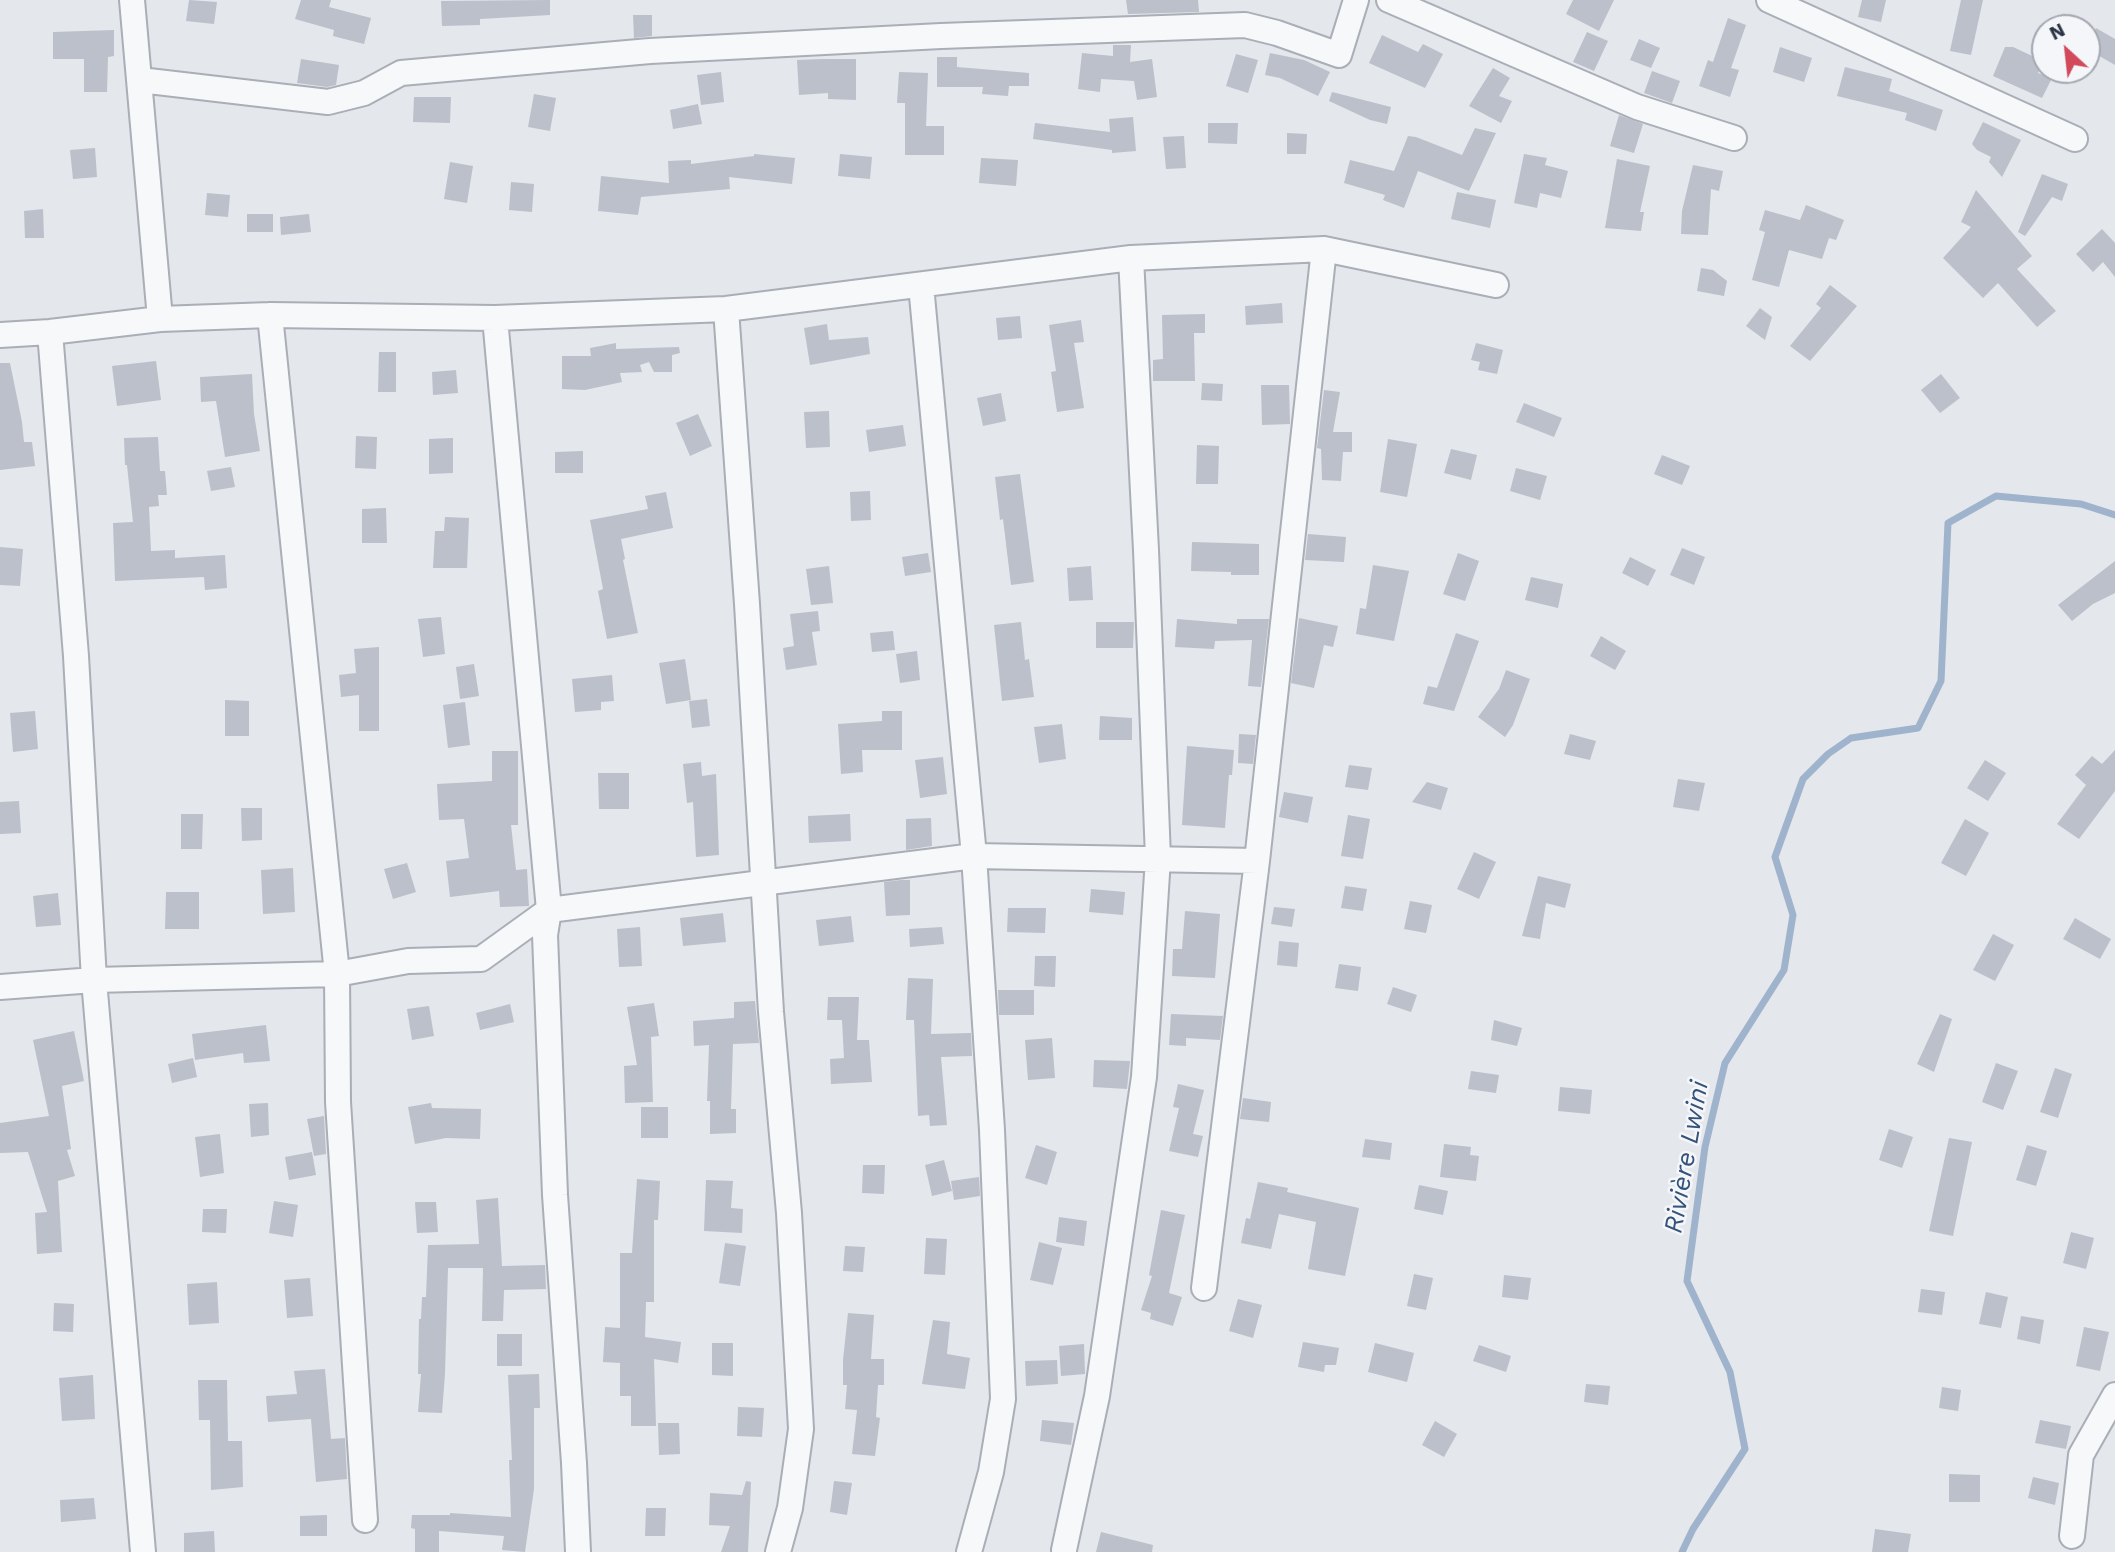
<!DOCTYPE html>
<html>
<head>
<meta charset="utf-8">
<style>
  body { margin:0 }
  #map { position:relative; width:2115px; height:1552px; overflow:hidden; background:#e4e7ec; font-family:"Work Sans",sans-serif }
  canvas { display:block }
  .north { position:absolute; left:2031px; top:14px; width:70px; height:70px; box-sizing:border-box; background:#f4f6f9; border:2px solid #a4a8b1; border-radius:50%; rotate:333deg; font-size:19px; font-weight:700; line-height:28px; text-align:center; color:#2b3445 }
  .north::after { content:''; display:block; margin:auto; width:24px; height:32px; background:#d1495b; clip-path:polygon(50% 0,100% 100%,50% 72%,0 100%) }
</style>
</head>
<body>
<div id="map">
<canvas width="2115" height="1552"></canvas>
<div class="north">N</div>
</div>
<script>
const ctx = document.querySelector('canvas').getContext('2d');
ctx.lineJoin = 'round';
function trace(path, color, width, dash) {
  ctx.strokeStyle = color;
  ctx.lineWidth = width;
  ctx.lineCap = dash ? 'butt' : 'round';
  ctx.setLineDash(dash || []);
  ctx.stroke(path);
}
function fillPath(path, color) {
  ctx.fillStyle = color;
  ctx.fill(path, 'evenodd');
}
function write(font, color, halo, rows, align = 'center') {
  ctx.font = font + ' "Work Sans",sans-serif';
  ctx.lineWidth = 5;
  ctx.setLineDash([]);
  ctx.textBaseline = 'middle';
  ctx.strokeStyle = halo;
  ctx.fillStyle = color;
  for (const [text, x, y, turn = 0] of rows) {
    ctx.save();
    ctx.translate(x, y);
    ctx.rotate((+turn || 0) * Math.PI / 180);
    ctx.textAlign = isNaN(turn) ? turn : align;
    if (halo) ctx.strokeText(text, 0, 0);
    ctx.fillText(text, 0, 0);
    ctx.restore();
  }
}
trace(new Path2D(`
  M1682,1552L1693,1529L1745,1449L1730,1372L1687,1281L1705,1147L1725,1063L1784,970L1793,915L1775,857L1803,779L1828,754L1851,738L1918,728L1941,681L1948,523L1996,496L2081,504L2115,515`), '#9fb4cc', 7);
fillPath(new Path2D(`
  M189,0L217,2L214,24L186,21Z
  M301,0H331L329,7L371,18L364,44L333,36L334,30L295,19Z
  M550,0V15L480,19V25L442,26L441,1Z
  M1126,0H1198L1199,12L1128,14Z
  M1573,0H1614L1599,31L1566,14Z
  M1862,0H1886L1881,22L1858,17Z
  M1961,0H1983L1971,55L1950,51Z
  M633,15H652V36L634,38Z
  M1728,18L1746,25L1731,68L1739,70L1730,97L1699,86L1708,60L1713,62Z
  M2096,28L2115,39V65L2087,49V42Z
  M114,30V56L108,57L107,92H84V59H53V32Z
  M1587,32L1608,41L1594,71L1573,62Z
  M1382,35L1418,52L1423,44L1443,54L1425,88L1369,63Z
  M1639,39L1660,48L1651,68L1630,60Z
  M1113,45H1131L1130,62L1152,59L1157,97L1137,100L1134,81L1101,79L1100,92L1078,89L1082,53L1113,56Z
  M1780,47L1812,58L1804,82L1773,72Z
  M2005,47H2013L2043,61L2038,73L2052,78L2042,98L1993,76Z
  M1270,53L1304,60L1330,72L1318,96L1280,78L1265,75Z
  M1236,54L1258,60L1248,93L1226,86Z
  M937,57H957V67L1029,73V86H1009L1008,96L982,94L983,87H937Z
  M301,59L339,65L336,85L327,87L297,83Z
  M822,59H856V100L828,99V93L799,95L797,60Z
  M1845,67L1892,79L1889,91L1943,110L1936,131L1905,120L1907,113L1837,96Z
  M1493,68L1510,78L1499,96L1512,101L1501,123L1469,106Z
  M1652,71L1680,81L1672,103L1644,93Z
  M721,72L724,102L701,105L697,75Z
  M899,72L928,73L926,126H944V155H905V103H897Z
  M1332,92L1391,107L1387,124L1370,120L1329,101Z
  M534,94L556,98L550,131L528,127Z
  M414,97H451L450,123L413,122Z
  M698,104L702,124L673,129L670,110Z
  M1619,115L1643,124L1634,153L1610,146Z
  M1133,117L1136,151L1112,153V150L1033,139L1035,123L1110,132L1109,119Z
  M1983,122L2021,140L2002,177L1989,162L1991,157L1977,150L1972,144Z
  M1208,123H1238L1237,144L1208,143Z
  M1475,128L1496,133L1469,191L1418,171L1404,208L1383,200L1385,195L1344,183L1350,160L1394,171L1408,136L1416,137L1462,155Z
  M1287,133L1307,134L1306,154H1287Z
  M1184,136L1186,168L1166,169L1163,137Z
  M95,148L97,177L73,179L70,150Z
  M754,154L795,158L792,184L729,177L730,189L641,197L638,215L598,211L601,176L669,183L668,161L691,160V164L754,156Z
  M840,154L872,157L870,179L838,176Z
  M1524,154L1547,158L1545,165L1568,171L1561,198L1540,193L1537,208L1514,203Z
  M981,158L1018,160L1016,186L979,183Z
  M1617,159L1650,166L1640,212H1644L1641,231L1605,228Z
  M450,162L473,166L467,203L444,199Z
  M1693,165L1723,171L1719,191L1711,189L1708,235L1681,234L1682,211Z
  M2042,174L2068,184L2062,201L2052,197L2025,236L2018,232Z
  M511,182L534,184L532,212L509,210Z
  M1976,190L2032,256L2017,269L2056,311L2037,327L1998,283L1983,298L1943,258L1971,227L1961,222Z
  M1457,192L1496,200L1490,228L1451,219Z
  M207,193L230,195L228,217L205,215Z
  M1806,205L1844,220L1836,240L1829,238L1822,259L1789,250L1779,287L1752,280L1765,232L1759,230L1765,210L1800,220Z
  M43,209L44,238H25L24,211Z
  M247,214H273V232H247Z
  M309,214L311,232L281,235L280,217Z
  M2102,229L2115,243V277L2103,262L2093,272L2076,254Z
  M1701,268L1713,270L1727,281L1724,296L1697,291Z
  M1830,285L1857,306L1810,361L1790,346L1821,308L1816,304Z
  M1282,303L1283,323L1246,325L1245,306Z
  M1760,308L1772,317L1765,340L1746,326Z
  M1205,314V333H1194L1195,381H1153V360L1163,359L1162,315Z
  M1020,316L1022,338L998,340L996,318Z
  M1081,320L1084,342L1074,343L1084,408L1057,412L1051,372L1056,371L1049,325Z
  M827,324L829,340L868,337L870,354L810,365L804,328Z
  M616,343V349L679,347L680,353L672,355V372H654L649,362L640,365L642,372L620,373L622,382L585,390L562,389V356H591L590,348Z
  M1476,343L1503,350L1497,374L1478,370L1480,362L1471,360Z
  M379,352H396V392H378Z
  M156,361L161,400L117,406L112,366Z
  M0,363H10L22,422L24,442H32L35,466L0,470Z
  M456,370L458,393L433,395L432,372Z
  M252,374L254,414L260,451L225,457L216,401L201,402L200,377Z
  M1941,374L1960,398L1940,413L1921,390Z
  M1202,383L1223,384L1222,401L1201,400Z
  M1261,385H1289L1290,424L1262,425Z
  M1324,390L1340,392L1333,432H1352V452H1343L1341,481L1322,480L1321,449L1317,448Z
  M1001,393L1006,421L983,426L977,398Z
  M1524,403L1562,418L1554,437L1516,422Z
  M829,411L830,447L806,448L804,412Z
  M698,414L712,446L690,456L676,423Z
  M903,425L906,446L869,452L866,430Z
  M356,436L377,437L376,469L355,468Z
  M158,437L160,471H165L167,495H158L159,506L149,507L151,551L175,550V558L225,555L227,588L205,590L204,577L115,581L113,523L133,522L127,465H125L124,438Z
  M453,438V473L429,474V439Z
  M1388,439L1417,444L1407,497L1380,492Z
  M1197,445L1219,446L1218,484H1196Z
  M1451,449L1477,455L1471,480L1444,473Z
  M583,451V473H555V452Z
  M1662,455L1690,466L1682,485L1654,474Z
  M231,467L235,487L211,491L207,471Z
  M1516,468L1547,476L1540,500L1510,491Z
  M1020,474L1034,582L1011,585L1003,519L1000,520L995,477Z
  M870,491L871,520L851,521L850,492Z
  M666,492L673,528L621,539L625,559L623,560L638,633L607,639L598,591L603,589L590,520L648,509L645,496Z
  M386,508L387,543H362V509Z
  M445,517L469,518L467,568H433L435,531H444Z
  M1308,534L1346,537L1344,562L1305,560Z
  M1192,542L1259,544V575H1231V572L1191,571Z
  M0,547L23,549L20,586L0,585Z
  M1682,548L1705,557L1694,585L1670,575Z
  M928,553L931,572L905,576L902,557Z
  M1458,553L1479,561L1465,601L1443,594Z
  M1630,557L1656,570L1648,586L1622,573Z
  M2115,561V593L2093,604L2072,621L2058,605Z
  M1373,565L1409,571L1394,641L1356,634L1360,608L1366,609Z
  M829,566L833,603L811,605L806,569Z
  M1091,566L1093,600L1069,601L1067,568Z
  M1531,577L1563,584L1558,608L1525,600Z
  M818,611L820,631L812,632L817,665L786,670L783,648L794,646L790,614Z
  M441,617L445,654L423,657L418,619Z
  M1299,618L1338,626L1333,647L1324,645L1314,688L1291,683Z
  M1177,619L1237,624V619H1269L1261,687L1248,686L1252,640L1215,641L1214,649L1175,647Z
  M1021,622L1025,660L1029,659L1034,697L1002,701L994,625Z
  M1096,622H1134L1133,648H1096Z
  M893,631L895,650L872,652L870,633Z
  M1456,633L1479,641L1454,711L1423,704L1428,686L1437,688Z
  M1601,636L1626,651L1615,670L1590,656Z
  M379,647V731H359V695L341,697L339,675L356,673L354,649Z
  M917,651L920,680L900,683L896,654Z
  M685,659L691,700L666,704L659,663Z
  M474,664L479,696L460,699L456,667Z
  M1506,670L1530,679L1513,725L1505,737L1478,717L1499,689Z
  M612,675L614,701L601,702V710L575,712L572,679Z
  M707,699L710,726L692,728L689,701Z
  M225,700L249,701V736H225Z
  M465,702L470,745L448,748L443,705Z
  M35,711L38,749L13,752L10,713Z
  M882,711H902V750H862L863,772L841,774L838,724L882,721Z
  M1100,716L1132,718V740H1099Z
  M1062,724L1066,759L1039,763L1034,727Z
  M1239,734L1256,735L1253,764L1238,763Z
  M1570,734L1596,741L1590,760L1564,754Z
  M1187,746L1234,750L1232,775H1229L1225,828L1182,825Z
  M2115,750V791L2079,839L2057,824L2086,785L2075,775L2092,756L2102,764Z
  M492,751H518V825H511L516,870L527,869L529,906L500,907L499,891L450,897L446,861L469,858L464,819L439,820L437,784L492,781Z
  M943,757L947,794L920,798L915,760Z
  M1985,760L2006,773L1988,801L1967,788Z
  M701,762L702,776L716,774L719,855L696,857L693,802L687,803L683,764Z
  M1349,765L1372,768L1368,790L1345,787Z
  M598,773H629V809H599Z
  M1678,779L1705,783L1699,811L1673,807Z
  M1427,782L1448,788L1441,810L1412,802Z
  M1284,792L1313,797L1308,823L1279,817Z
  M19,801L21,833L0,834V802Z
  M241,808H262V840L242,841Z
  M181,814H203L202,849H181Z
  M850,814L851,841L809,843L808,816Z
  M1348,815L1370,819L1363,859L1341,856Z
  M931,818L932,846L906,850V819Z
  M1965,819L1989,833L1966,876L1941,863Z
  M1474,852L1496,862L1479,899L1457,889Z
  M407,863L416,892L393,899L384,869Z
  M293,868L295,912L263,914L261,870Z
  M1538,876L1571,884L1565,908L1546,903L1540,939L1522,936Z
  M901,880H910V915L886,916L884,882Z
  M1345,886L1367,889L1363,911L1341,908Z
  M1091,889L1125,892L1123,915L1089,912Z
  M166,892H199V929H165Z
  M58,893L61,925L36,927L33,896Z
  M1410,901L1432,905L1426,933L1404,929Z
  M1274,907L1295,909L1292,927L1271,924Z
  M1008,908H1046L1045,933L1007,932Z
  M1185,911L1220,914L1215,978L1172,976L1173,949H1182Z
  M723,913L726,942L683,946L680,918Z
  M851,916L854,942L819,946L816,920Z
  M2075,918L2111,939L2100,959L2063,939Z
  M640,927L642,966L619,967L617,929Z
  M942,927L944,944L910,947L909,929Z
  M1993,934L2014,945L1995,981L1973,970Z
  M1279,941L1299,943L1297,967L1277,965Z
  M1035,956H1056L1055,987L1034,986Z
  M1339,964L1361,967L1358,991L1335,988Z
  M908,978L933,979L931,1034L971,1033L972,1056L941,1057L947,1125L930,1126L929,1115L918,1116L914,1020H906Z
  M1393,987L1417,995L1411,1012L1387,1004Z
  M998,990H1034V1015H999Z
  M828,997H859L857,1040H869L872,1082L831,1084L830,1059L844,1058L842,1020H827Z
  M755,1001L759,1043L733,1044L731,1109H736V1133L710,1134V1101H707L709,1045L694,1046L693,1021L734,1018V1002Z
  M654,1003L659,1036L651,1037L653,1102L625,1103L624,1066L637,1065L627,1007Z
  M510,1004L514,1022L480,1030L476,1013Z
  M429,1006L434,1036L412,1040L407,1009Z
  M1171,1014L1223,1016L1220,1040L1186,1038V1046L1169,1045Z
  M1940,1014L1952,1019L1934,1072L1917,1064Z
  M1494,1020L1522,1028L1517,1046L1491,1040Z
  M266,1025L270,1061L244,1063L243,1053L195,1060L192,1034Z
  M74,1031L84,1081L62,1086L71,1149L67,1150L75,1176L58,1181L62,1252L37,1254L35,1213L47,1212L28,1152L0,1153V1123L49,1116L33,1040Z
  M1052,1038L1055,1078L1028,1080L1025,1040Z
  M193,1058L197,1077L172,1083L168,1064Z
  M1094,1060L1130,1061L1127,1089L1093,1087Z
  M1996,1063L2018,1071L2003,1110L1982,1102Z
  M2055,1068L2072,1074L2058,1118L2040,1112Z
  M1471,1071L1499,1075L1496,1093L1468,1089Z
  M1178,1084L1204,1090L1193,1134L1203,1136L1198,1157L1169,1151L1179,1108L1173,1107Z
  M1560,1087L1592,1090L1590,1114L1558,1111Z
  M1243,1098L1271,1102L1269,1122L1240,1119Z
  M268,1103L269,1135L251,1137L249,1104Z
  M431,1103L432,1108L481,1109L480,1139L446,1138L415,1144L408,1107Z
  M641,1107H668V1138H641Z
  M324,1116L326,1154L314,1156L307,1119Z
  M1889,1129L1913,1137L1902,1168L1879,1160Z
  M220,1134L224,1173L200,1177L195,1137Z
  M1949,1138L1972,1142L1953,1236L1929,1231Z
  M1365,1139L1392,1143L1390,1160L1362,1157Z
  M1444,1144L1471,1147L1470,1155L1479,1156L1476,1181L1440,1177Z
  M1036,1145L1057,1152L1047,1185L1025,1178Z
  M2027,1145L2047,1151L2036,1186L2016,1180Z
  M312,1152L316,1175L289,1180L285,1157Z
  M944,1160L952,1191L932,1196L925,1165Z
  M863,1165H885L884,1194L862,1193Z
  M979,1177L980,1196L954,1200L951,1181Z
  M637,1179L660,1181L658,1220H654V1302H646L645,1337L681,1342L678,1363L654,1359L656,1426H631V1396H620V1363L603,1362L605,1327L620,1328V1253H632Z
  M706,1180L733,1181L731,1208L743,1209L742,1233L704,1231Z
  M1258,1182L1288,1188L1287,1192L1359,1208L1345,1276L1308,1269L1316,1222L1279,1214L1271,1249L1241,1243L1246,1218L1250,1219Z
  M1419,1185L1448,1191L1443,1215L1414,1209Z
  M498,1198L502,1266L545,1265L546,1289L504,1290L503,1321H482L483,1268H448L445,1374L442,1413L418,1412L421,1374H418L419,1319H421L422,1297H426L428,1245L479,1244L476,1200Z
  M274,1201L298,1205L293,1237L269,1233Z
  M415,1202H436L438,1232L417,1233Z
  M203,1209H227L226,1233L202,1232Z
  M1161,1210L1185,1215L1169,1293L1182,1297L1173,1326L1150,1319L1151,1313L1141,1310L1152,1276L1149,1275Z
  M1059,1217L1087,1221L1084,1246L1056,1242Z
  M2071,1232L2094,1238L2086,1269L2063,1263Z
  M926,1238L947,1239L945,1275L924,1274Z
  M1039,1242L1062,1248L1053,1285L1030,1280Z
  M725,1243L746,1246L740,1286L719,1283Z
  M845,1246L865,1247L863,1272L843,1271Z
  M1414,1274L1433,1278L1426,1310L1407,1306Z
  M1504,1275L1531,1278L1528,1300L1502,1297Z
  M310,1278L313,1316L287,1318L284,1280Z
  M217,1282L219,1323L189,1325L187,1284Z
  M1921,1289L1945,1292L1942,1315L1918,1312Z
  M1986,1292L2008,1297L2001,1328L1979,1324Z
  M1238,1299L1262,1305L1253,1338L1229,1331Z
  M54,1303L74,1304L73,1332L53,1331Z
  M848,1313L874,1315L871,1359H884V1385H878L876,1417L880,1418L875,1456L852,1454L857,1410L845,1409L847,1385H843V1360Z
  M2021,1316L2044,1320L2040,1344L2017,1339Z
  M933,1320L950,1322L947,1354L970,1358L965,1389L922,1384Z
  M2084,1327L2109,1332L2100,1371L2076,1366Z
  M497,1334H522V1366H497Z
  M1303,1342L1339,1348L1336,1365H1325L1324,1372L1298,1367Z
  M712,1343H733V1376L712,1375Z
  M1375,1343L1414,1353L1407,1382L1368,1372Z
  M1084,1344L1085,1374L1061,1376L1059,1346Z
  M1479,1345L1511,1356L1506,1372L1473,1361Z
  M1057,1360L1058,1384L1026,1386L1025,1361Z
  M325,1369L331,1439L345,1438L347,1479L316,1482L311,1419L268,1422L266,1396L297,1394L294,1371Z
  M539,1374L540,1408H534V1489L525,1552L502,1550L504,1536L439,1531V1552H415V1529L411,1528L412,1515H450V1513L511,1517L509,1460H512L508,1375Z
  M93,1375L95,1419L62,1421L59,1378Z
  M198,1380H227L228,1441H242L243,1487L211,1490L210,1420H199Z
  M1586,1384L1610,1386L1608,1405L1584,1402Z
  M1942,1387L1961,1390L1958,1411L1939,1408Z
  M738,1407L764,1408L762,1437L737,1436Z
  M1042,1420L1074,1423L1071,1445L1040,1441Z
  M2040,1420L2071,1426L2066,1449L2035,1443Z
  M1435,1421L1457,1434L1444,1457L1422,1445Z
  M658,1423H679L680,1454L659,1455Z
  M1949,1474L1980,1475V1502H1949Z
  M2033,1477L2059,1483L2055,1505L2028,1498Z
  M746,1481L751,1482L748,1552H721L730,1526L709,1525L710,1493L742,1495Z
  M834,1481L852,1483L847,1515L830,1512Z
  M94,1498L96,1519L61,1522L60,1500Z
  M646,1508H666L665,1536H645Z
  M327,1515V1536H300V1516Z
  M1875,1529L1911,1534L1908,1552H1872Z
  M214,1531L215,1552H184V1533Z
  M1101,1532L1153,1545L1152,1552H1096Z`), '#bbc0ca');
const minor = new Path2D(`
  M132,0L160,319
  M1389,0L1637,107L1734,138
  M1769,0L2075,139
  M140,80L328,102L364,93L401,73L650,51L941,36L1245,25L1277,33L1339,55L1356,0
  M921,285L974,856L992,1130L1003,1399L991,1472L969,1552
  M726,309L747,604L771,1012L789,1213L801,1429L790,1508L778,1552
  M270,315L337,974L338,1102L365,1520
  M495,318L549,910L545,935L555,1195L574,1463L578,1552
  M50,332L76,656L94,980L143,1552
  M0,335L50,332L160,319L270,315L495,318L726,309L1131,258L1324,249L1496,285
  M0,987L94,980L337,974L408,961L481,959L549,910L974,856L1257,861
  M1204,1288L1257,861L1324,249
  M2072,1536L2081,1455L2115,1395
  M1064,1550L1097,1396L1144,1077L1158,858L1146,550L1131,258`);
trace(minor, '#a9aeb7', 28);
trace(minor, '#f7f8fa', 24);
write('italic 26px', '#34527a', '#f4f6f9', [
  ["Rivière Lwini",1687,1157,-80]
]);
</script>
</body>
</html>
